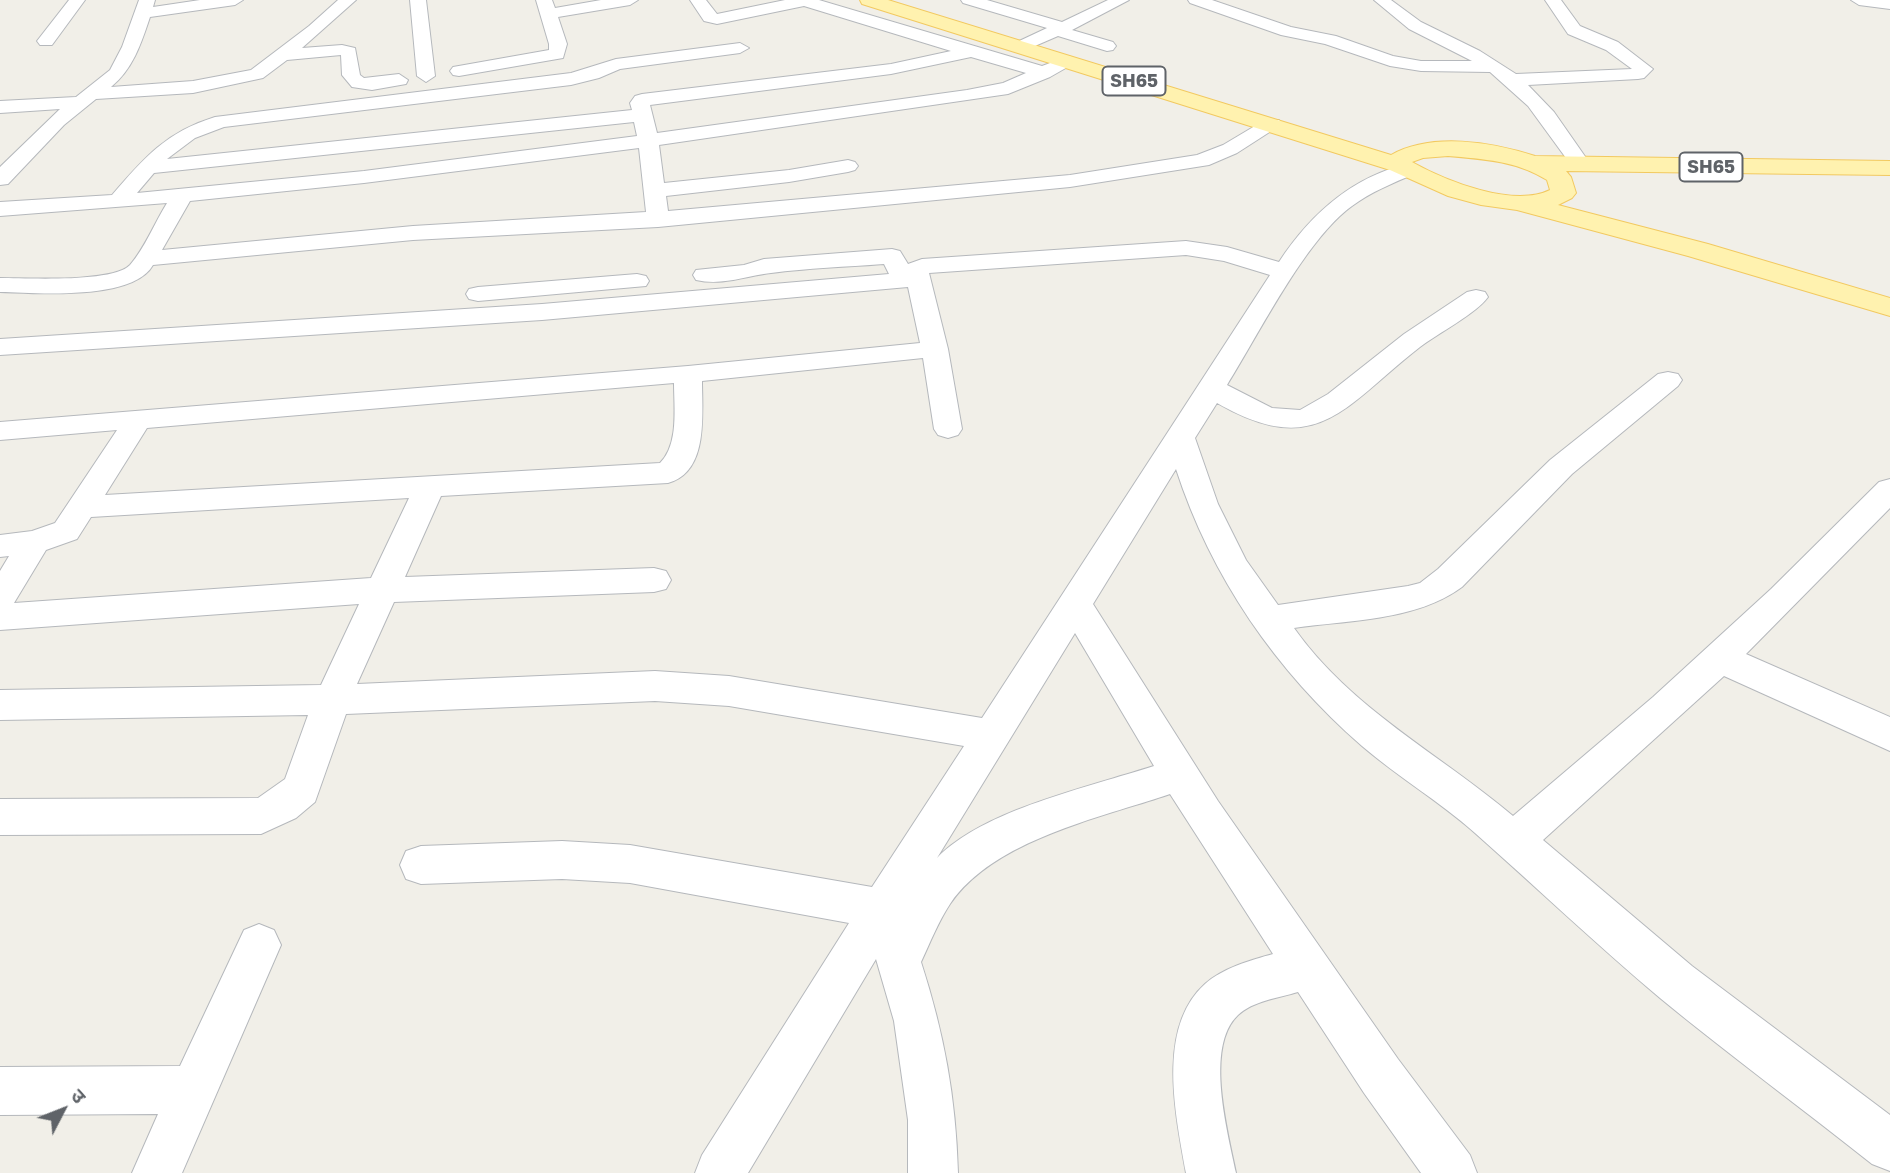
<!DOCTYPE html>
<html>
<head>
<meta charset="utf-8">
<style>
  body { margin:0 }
  #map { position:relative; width:1890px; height:1173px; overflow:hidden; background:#f1efe8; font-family:"Golos Text","Noto Sans Devanagari",sans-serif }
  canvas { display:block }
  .north { position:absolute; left:28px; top:1075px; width:70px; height:70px; -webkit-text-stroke:5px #fff; paint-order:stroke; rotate:48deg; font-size:19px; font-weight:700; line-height:28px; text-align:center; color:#5f6368 }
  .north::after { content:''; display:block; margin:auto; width:24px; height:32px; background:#5f6368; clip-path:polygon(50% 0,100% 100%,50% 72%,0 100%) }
</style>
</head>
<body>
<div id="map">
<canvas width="1890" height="1173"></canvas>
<div class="north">उ</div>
</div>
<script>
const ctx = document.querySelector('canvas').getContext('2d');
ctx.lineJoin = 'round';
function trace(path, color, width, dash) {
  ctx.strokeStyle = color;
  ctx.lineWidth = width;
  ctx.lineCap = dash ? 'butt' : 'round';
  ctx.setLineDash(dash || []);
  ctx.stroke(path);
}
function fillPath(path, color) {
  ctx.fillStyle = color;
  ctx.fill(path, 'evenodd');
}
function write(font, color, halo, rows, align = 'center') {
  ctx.font = font + ' "Golos Text",sans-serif';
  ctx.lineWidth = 5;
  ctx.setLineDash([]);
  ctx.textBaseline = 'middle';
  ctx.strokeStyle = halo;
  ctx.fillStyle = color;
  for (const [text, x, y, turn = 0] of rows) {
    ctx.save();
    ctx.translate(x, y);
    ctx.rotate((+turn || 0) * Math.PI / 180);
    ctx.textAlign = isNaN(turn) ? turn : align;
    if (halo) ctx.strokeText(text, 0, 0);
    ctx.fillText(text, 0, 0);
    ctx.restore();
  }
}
const minor = new Path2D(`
  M69,0H85L52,45H40L37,41Z
  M139,0H155L153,7L200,0H243L235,5L150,17C141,44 133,69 111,87L193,81L251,70L309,26L338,0H356L302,48L342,45L355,48L360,75L364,78L399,74L408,80L406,84L372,90L352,87L342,75L341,55L287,60L263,78L193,93L96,99L64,125L8,184L0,185V167L60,109L0,113V101L76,97L110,70L122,47Z
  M410,0H426L435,76L426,82L417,76Z
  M536,0H552L555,8L601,0H638L630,5L558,17L567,44L563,58L459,76L453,75L450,71L453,67L549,50V44Z
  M690,0H706L717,14L785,0H819L1042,66L1069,56L1078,61L1050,77L1008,94L659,145L664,183L789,170L848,160L855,162L858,166L855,170L848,172L789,182L666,196L668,211L1070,175L1197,155L1223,145L1265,120H1279L1282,124L1237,153L1209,165L1070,187L658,227L413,240L153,265C133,301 37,293 0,292V278C26,278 113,283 130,265C145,248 155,222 167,203L0,216V202L112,195C144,158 166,132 215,117L571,73L616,59L740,43L749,48L740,53L620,69L599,78L571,85L224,127L195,138L167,159L632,110L630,103L635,96L642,94L891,64L951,51L804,6L717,24L704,21ZM971,57L1026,73L1003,83L967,90L657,133L650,105L891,74ZM634,122L637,136L364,171L137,193L154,173ZM639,148L646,212L413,226L162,250L190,201L364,183Z
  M961,0H987L1062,22L1108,0H1129L1072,30L1113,42L1116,46L1113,50L1107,51L1058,36L1021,52L1012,47L1015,43L1047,28L963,3Z
  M1188,0H1212L1291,27L1336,36L1393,56L1421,61H1472L1409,29L1374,0H1391L1421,22L1480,51L1516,74L1632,69L1606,50L1568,34L1545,0H1561L1580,26L1618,42L1653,69L1644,78L1638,79L1528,85L1554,112L1591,165L1588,169H1574L1528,106L1490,72L1421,71L1390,66L1325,44L1281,35L1190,3Z
  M1851,0H1890V9L1859,5Z
  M1407,164L1414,166L1418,170L1414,174C1393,183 1371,192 1352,206C1305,240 1259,334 1227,385L1272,408L1300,410L1328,394L1404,334L1467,292L1476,290L1485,292L1488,297C1477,313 1437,334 1420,347C1344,406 1318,461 1217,403L1195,438L1218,504L1246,560L1278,605L1408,586L1420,583L1438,569L1550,460L1658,374L1668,372L1678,374L1682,380L1678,386L1572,474L1462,587C1416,621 1349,620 1294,628C1351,709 1440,754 1513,816L1653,697L1771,589L1879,482L1890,479V508L1746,654L1890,717V751L1724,676L1543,840L1692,966L1890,1115V1171L1872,1164C1802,1108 1729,1055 1660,998C1597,945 1536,887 1475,833C1439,801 1398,777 1362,746C1276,671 1211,577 1176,469L1093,604L1218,801L1398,1059L1470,1155L1477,1173H1421L1364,1093L1298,992C1278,998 1253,1001 1238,1015C1204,1047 1228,1133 1236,1173H1186C1176,1116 1156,1028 1205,984C1223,968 1251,960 1273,954L1170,794C1100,818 993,840 950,904C938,922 930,943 921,962C944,1033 956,1098 958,1173H908V1120L894,1021L876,959L748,1173H695L702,1155L849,923L630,883L562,879L421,884L406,879L400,865L406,851L421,846L562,841L630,845L872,887L964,746L729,706L655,701L346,714L315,802L296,818L261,834L0,835V799L258,798L285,779L308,715L0,720V690L321,685L359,604L0,630V571L9,556L0,557V535L32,531L55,523L117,430L0,440V422L688,366L920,343L908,287L542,320L0,355V339L542,304L889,274L884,264C846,267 808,268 771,273C746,276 722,286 696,280L693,275L696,270L744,265L764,259L892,249L900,251L908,264L922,259L1186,241L1227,247L1279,262C1310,215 1350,178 1407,164ZM1186,255L1224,261L1270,275L982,718L729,676L655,671L357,684L394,602L654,592L666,589L671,580L666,571L654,568L405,577L441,496L668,483C709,472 702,414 702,381L923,358L934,429L938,435L948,438L958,435L962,429L948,349L929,273ZM674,383C674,408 679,444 660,463L105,495L147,428ZM409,498L371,578L14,603L46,550L77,539L91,517ZM1075,633L1154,766C1089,787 983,810 937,858Z
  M637,274L646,276L649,281L646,286L478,301L469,299L466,294L469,289L478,287Z
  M259,924L274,930L281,945L182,1173H132L158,1114L0,1115V1067L180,1066L244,930Z`);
const major = new Path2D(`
  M860,0H888L1391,155C1432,132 1492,142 1535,156L1890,161V175L1566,171L1571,177L1576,193L1572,198L1558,205L1708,244L1890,298V316L1688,256L1517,210L1481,205L1448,196L1390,170L862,4ZM1448,156C1483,159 1517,161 1547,180L1550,190C1513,208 1446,181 1412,162L1423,158Z`);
trace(minor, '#b5b8bc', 2);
trace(major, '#f2c960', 2);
fillPath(minor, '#fff');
fillPath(major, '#fff2af');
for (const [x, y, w] of [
  [1134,81,63],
  [1711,167,63]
]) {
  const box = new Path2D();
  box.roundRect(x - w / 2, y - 14.5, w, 29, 5);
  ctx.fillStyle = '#fff';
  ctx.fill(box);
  trace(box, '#5f6368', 2);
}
write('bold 18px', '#5f6368', null, [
  ["SH65",1134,81],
  ["SH65",1711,167]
]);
</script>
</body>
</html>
